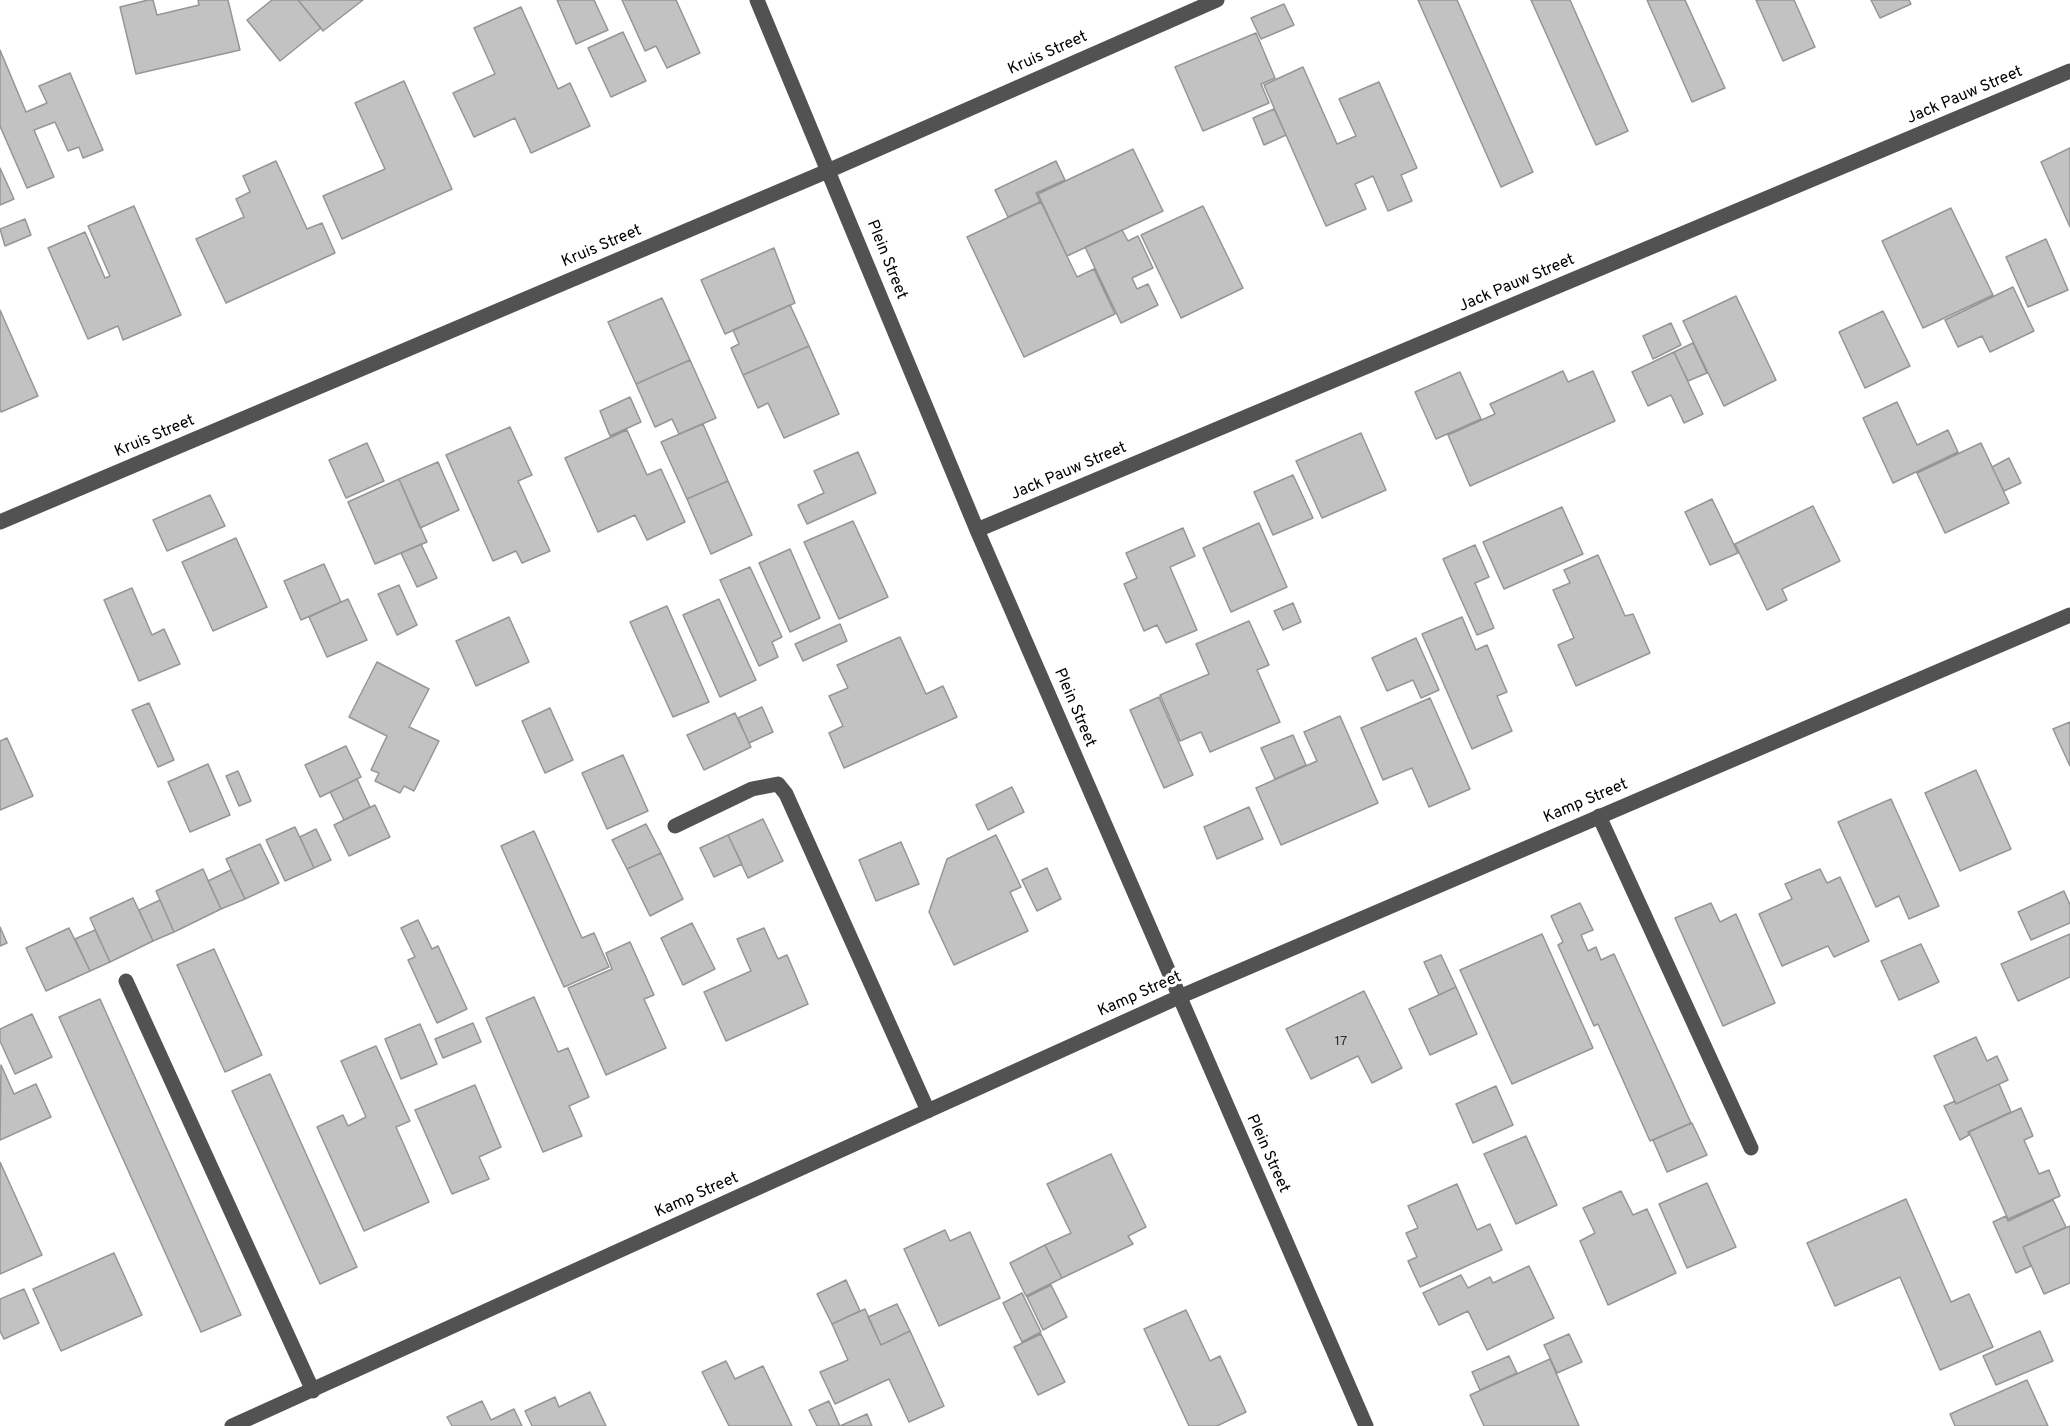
<!DOCTYPE html>
<html>
<head>
<meta charset="utf-8">
<style>
  body { margin:0 }
  canvas { display:block; background:#fff }
</style>
</head>
<body>
<canvas width="2070" height="1426"></canvas>
<script>
const ctx = document.querySelector('canvas').getContext('2d');
ctx.lineJoin = 'round';
function fillPath(path, color) {
  ctx.fillStyle = color;
  ctx.fill(path, 'evenodd');
}
function trace(path, color, width, dash) {
  ctx.strokeStyle = color;
  ctx.lineWidth = width;
  ctx.lineCap = dash ? 'butt' : 'round';
  ctx.setLineDash(dash || []);
  ctx.stroke(path);
}
function write(font, color, halo, rows, align = 'center') {
  ctx.font = font + ' Overpass,sans-serif';
  ctx.lineWidth = 6;
  ctx.setLineDash([]);
  ctx.textBaseline = 'middle';
  ctx.strokeStyle = halo;
  ctx.fillStyle = color;
  for (const [text, x, y, turn = 0] of rows) {
    ctx.save();
    ctx.translate(x, y);
    ctx.rotate((+turn || 0) * Math.PI / 180);
    ctx.textAlign = isNaN(turn) ? turn : align;
    if (halo) ctx.strokeText(text, 0, 0);
    ctx.fillText(text, 0, 0);
    ctx.restore();
  }
}
const building = new Path2D(`
  M148,0H153L157,15L199,5L198,0H228L240,50L136,74L120,7Z
  M272,0H298L321,28L280,61L247,20Z
  M298,0H363L323,31Z
  M557,0H594L608,30L576,44Z
  M622,0H676L700,53L667,68L656,46L645,51Z
  M1418,0H1457L1533,172L1501,187Z
  M1531,0H1570L1628,131L1596,145Z
  M1647,0H1685L1725,88L1692,102Z
  M1756,0H1794L1815,47L1783,61Z
  M1871,0H1909L1911,4L1880,18Z
  M1284,4L1294,25L1261,39L1251,18Z
  M521,7L558,89L570,83L590,126L531,153L515,118L474,137L453,93L495,74L474,28Z
  M623,32L646,81L611,97L588,48Z
  M1256,33L1275,78L1261,84L1269,103L1203,131L1175,67Z
  M0,50L26,112L47,103L39,86L70,73L103,150L83,158L79,147L68,151L55,122L34,130L54,177L27,188L0,126Z
  M1303,67L1337,144L1356,136L1339,99L1379,82L1417,168L1401,175L1412,201L1388,211L1373,176L1355,184L1366,209L1326,226L1264,85Z
  M404,81L452,189L342,239L323,196L385,169L355,103Z
  M1274,109L1286,135L1264,145L1253,118Z
  M2070,148V227L2041,162Z
  M1133,149L1163,211L1067,256L1038,194Z
  M276,161L307,229L322,223L335,253L226,303L196,239L244,217L236,199L250,192L243,176Z
  M1056,161L1065,180L1036,193L1040,202L1008,217L995,190Z
  M0,168L14,199L0,205Z
  M1041,202L1077,277L1094,269L1115,314L1024,357L967,237Z
  M134,206L181,315L123,340L118,326L88,339L48,248L85,232L105,278L110,276L88,226Z
  M1203,206L1243,288L1181,318L1141,235Z
  M1951,208L1993,295L1923,328L1882,241Z
  M25,219L31,235L5,246L0,229Z
  M1122,230L1128,241L1138,236L1153,268L1132,278L1137,289L1148,284L1158,305L1121,323L1085,247Z
  M2046,239L2068,290L2028,307L2006,257Z
  M774,248L795,303L725,334L701,280Z
  M2013,287L2034,331L1990,352L1982,336L1958,347L1945,320Z
  M1736,296L1776,380L1724,406L1683,321Z
  M662,298L690,360L636,384L608,322Z
  M790,305L809,346L743,375L731,348L739,344L733,330Z
  M0,310L38,396L1,412L0,409Z
  M1883,311L1910,366L1865,388L1839,332Z
  M1671,323L1681,345L1653,359L1643,336Z
  M1693,343L1707,373L1688,381L1674,352Z
  M809,346L839,414L784,438L768,403L758,408L743,375Z
  M1674,352L1703,414L1684,423L1671,395L1648,406L1632,372Z
  M690,360L716,418L679,434L672,419L655,427L636,384Z
  M1563,371L1568,382L1593,371L1615,421L1470,486L1448,435L1495,414L1490,404Z
  M1460,372L1481,419L1436,439L1415,392Z
  M630,397L641,422L610,436L600,411Z
  M1897,402L1917,445L1948,430L1958,452L1893,483L1863,418Z
  M703,424L728,481L687,499L661,442Z
  M510,427L532,475L518,481L550,551L522,563L516,551L493,561L446,455Z
  M627,430L647,475L661,469L685,522L647,540L635,515L598,532L565,458Z
  M1361,433L1386,490L1322,518L1296,461Z
  M367,443L384,481L346,498L329,460Z
  M1981,443L2009,503L1945,533L1917,473Z
  M858,452L876,493L807,524L798,505L824,493L814,471Z
  M2009,458L2021,483L2004,491L1992,467Z
  M438,462L459,510L420,528L399,479Z
  M1293,475L1313,518L1273,535L1254,492Z
  M399,479L427,542L375,564L348,502Z
  M728,481L752,535L711,554L687,499Z
  M210,495L225,526L167,551L153,520Z
  M1712,499L1738,553L1710,565L1685,512Z
  M1813,506L1840,561L1782,589L1787,600L1767,610L1735,544Z
  M1562,507L1583,554L1504,589L1483,542Z
  M853,521L888,597L839,619L804,542Z
  M1259,523L1287,587L1231,612L1203,548Z
  M1183,528L1195,556L1170,567L1197,630L1166,643L1157,625L1144,631L1124,584L1137,578L1126,553Z
  M236,538L267,607L213,631L182,562Z
  M421,544L437,578L417,587L401,553Z
  M1475,545L1489,577L1475,583L1494,628L1477,635L1443,559Z
  M790,549L820,618L790,632L759,563Z
  M1598,555L1625,616L1633,614L1650,653L1576,686L1558,645L1574,638L1553,590L1570,583L1564,570Z
  M324,564L341,602L301,620L284,581Z
  M750,567L782,637L772,642L778,657L759,666L720,580Z
  M399,585L417,625L397,635L378,594Z
  M132,588L152,635L164,629L180,664L139,681L104,600Z
  M348,599L367,640L327,657L309,617Z
  M719,599L756,680L720,697L683,615Z
  M1293,603L1301,622L1283,630L1274,611Z
  M667,606L709,702L673,717L630,622Z
  M509,617L529,662L476,686L456,641Z
  M1462,617L1476,650L1487,645L1507,692L1497,696L1512,731L1472,749L1422,634Z
  M1249,621L1269,665L1257,670L1280,722L1210,752L1201,732L1180,741L1160,695L1209,674L1196,644Z
  M840,624L847,641L803,661L795,644Z
  M900,637L926,694L943,686L957,717L844,768L829,733L843,726L829,696L848,688L837,665Z
  M1416,638L1439,690L1421,698L1413,680L1387,691L1372,658Z
  M377,662L429,689L409,727L439,741L414,791L404,786L400,793L375,781L379,773L371,770L387,736L349,717Z
  M1159,697L1193,775L1164,788L1130,710Z
  M1430,698L1470,789L1429,807L1412,768L1383,780L1361,728Z
  M149,703L174,760L158,767L132,710Z
  M762,707L773,732L749,743L738,718Z
  M550,708L573,760L545,773L522,721Z
  M735,713L751,747L704,770L687,735Z
  M1340,716L1378,803L1281,845L1256,788L1317,761L1304,732Z
  M2070,722V766L2053,729Z
  M1293,735L1306,765L1275,779L1261,748Z
  M7,738L33,796L0,810V741Z
  M346,746L361,777L320,797L305,765Z
  M623,755L648,811L607,829L582,773Z
  M208,764L230,815L190,832L168,782Z
  M1976,770L2011,849L1960,871L1925,793Z
  M238,771L251,801L239,806L226,776Z
  M357,779L370,807L344,820L330,792Z
  M1012,787L1024,812L988,830L976,805Z
  M1891,799L1939,906L1909,919L1899,896L1876,907L1838,822Z
  M375,805L390,837L349,856L334,825Z
  M1249,807L1263,839L1217,859L1204,827Z
  M763,819L783,861L748,878L728,835Z
  M646,824L661,853L627,869L612,840Z
  M295,827L314,868L285,881L266,840Z
  M316,829L331,860L314,868L300,837Z
  M534,831L582,938L594,933L609,967L564,987L501,846Z
  M728,835L742,864L714,877L700,848Z
  M996,835L1021,887L1010,892L1028,931L954,965L929,912L947,859Z
  M901,842L919,884L876,901L859,860Z
  M260,844L279,883L245,899L226,859Z
  M661,853L683,899L650,916L627,869Z
  M1047,868L1061,899L1037,911L1022,880Z
  M203,869L221,909L174,932L156,891Z
  M1820,869L1827,883L1840,877L1869,941L1834,957L1828,946L1782,966L1759,914L1792,899L1785,884Z
  M231,870L245,899L221,909L208,881Z
  M2064,891L2070,905V923L2031,940L2018,912Z
  M133,898L153,941L110,962L90,918Z
  M160,900L174,932L153,941L139,910Z
  M1580,903L1593,930L1581,935L1588,951L1596,947L1601,960L1614,954L1691,1123L1650,1141L1598,1024L1594,1026L1558,945L1563,942L1551,916Z
  M1711,903L1720,922L1736,914L1775,1003L1723,1026L1675,918Z
  M418,920L432,949L438,946L467,1009L437,1023L408,960L415,957L401,928Z
  M692,923L715,969L683,985L661,938Z
  M0,927L7,943L0,946Z
  M69,928L90,971L46,991L26,948Z
  M764,928L778,959L787,955L808,1004L726,1041L704,992L751,971L737,939Z
  M95,930L110,962L90,971L75,939Z
  M1542,934L1593,1048L1512,1084L1460,970Z
  M2070,934V977L2018,1001L2001,964Z
  M630,942L654,995L644,999L666,1048L606,1075L568,988L612,969L606,953Z
  M1921,944L1939,982L1899,1000L1881,961Z
  M214,949L262,1055L225,1072L177,965Z
  M1441,955L1456,987L1439,995L1424,962Z
  M1456,987L1477,1034L1430,1055L1409,1009Z
  M1364,991L1402,1068L1372,1083L1358,1056L1311,1079L1286,1029Z
  M534,997L558,1052L568,1048L589,1097L569,1106L582,1136L543,1152L486,1018Z
  M100,999L241,1315L201,1332L59,1017Z
  M32,1014L52,1057L15,1074L0,1041V1029Z
  M473,1023L481,1042L443,1058L435,1039Z
  M420,1024L437,1064L401,1079L385,1039Z
  M1976,1037L1987,1061L1997,1056L2008,1080L1956,1104L1934,1056Z
  M376,1046L410,1121L396,1127L429,1202L364,1231L317,1127L343,1115L348,1126L366,1117L341,1061Z
  M1,1065L14,1094L36,1084L51,1117L0,1140Z
  M270,1074L357,1267L320,1284L232,1091Z
  M1999,1084L2011,1112L1968,1132L1969,1135L1960,1140L1944,1106L1955,1101L1956,1104Z
  M475,1085L501,1147L479,1157L489,1179L452,1194L415,1110Z
  M1496,1086L1513,1125L1473,1143L1456,1104Z
  M2021,1108L2033,1136L2024,1140L2039,1174L2049,1170L2060,1196L2008,1219L1969,1132Z
  M1692,1123L1707,1155L1667,1172L1653,1140Z
  M1526,1136L1557,1205L1516,1224L1484,1154Z
  M1111,1154L1146,1227L1128,1236L1133,1244L1062,1278L1045,1245L1071,1233L1047,1184Z
  M0,1162L42,1255L0,1274Z
  M1707,1183L1736,1247L1687,1268L1659,1204Z
  M1457,1184L1477,1230L1490,1224L1502,1250L1420,1287L1408,1261L1417,1257L1406,1233L1418,1228L1408,1206Z
  M1621,1191L1633,1215L1647,1209L1676,1273L1608,1305L1580,1241L1595,1233L1583,1208Z
  M1906,1199L1951,1302L1969,1294L1993,1347L1940,1370L1900,1277L1835,1306L1807,1243Z
  M2053,1200L2066,1227L2023,1247L2031,1266L2016,1273L1993,1222L2006,1216L2008,1221Z
  M2070,1226V1283L2044,1294L2023,1247Z
  M945,1230L950,1241L970,1232L1000,1298L939,1326L904,1249Z
  M1045,1245L1062,1278L1026,1296L1010,1263Z
  M114,1253L142,1315L61,1351L33,1289Z
  M1529,1266L1554,1318L1487,1350L1468,1311L1439,1325L1423,1293L1461,1275L1468,1288L1490,1277L1493,1283Z
  M846,1280L860,1311L832,1324L817,1294Z
  M1051,1285L1067,1317L1043,1330L1027,1297Z
  M24,1289L39,1323L4,1339L0,1331V1299Z
  M1022,1293L1041,1332L1022,1342L1003,1303Z
  M897,1304L910,1331L881,1345L868,1317Z
  M865,1309L881,1345L910,1331L944,1406L909,1422L889,1379L835,1404L820,1372L848,1360L832,1324Z
  M1186,1310L1210,1361L1220,1356L1246,1412L1217,1426H1189L1144,1329Z
  M2040,1331L2053,1361L1996,1385L1983,1356Z
  M1041,1334L1065,1382L1038,1395L1014,1347Z
  M1569,1334L1582,1362L1557,1373L1544,1345Z
  M1509,1356L1517,1373L1480,1390L1472,1372Z
  M1550,1359L1579,1426H1484L1470,1395Z
  M726,1361L735,1379L763,1366L792,1426H729L702,1372Z
  M2027,1380L2048,1426H1955L1950,1414Z
  M590,1392L606,1426H532L525,1411L555,1397L559,1407Z
  M482,1401L491,1420L514,1409L522,1426H452L447,1417Z
  M829,1401L840,1426H817L809,1410Z
  M867,1414L872,1426H840Z`);
fillPath(building, '#c2c2c2');
trace(building, '#969696', 1.5);
trace(new Path2D(`
  M757,0L977,530L1366,1426
  M0,522L830,170L1217,0
  M977,530L2070,71
  M1599,816L1751,1148
  M675,826L752,789L778,784L786,794L928,1111
  M126,981L313,1391
  M232,1426L1179,997L2070,615`), '#525252', 15);
write('14px', '#303030', null, [
  ["17",1341,1042]
]);
write('16px', '#000', '#fff', [
  ["Kruis Street",1048,54,-24],
  ["Jack Pauw Street",1965,96,-23],
  ["Kruis Street",602,247,-23],
  ["Plein Street",886,260,68],
  ["Jack Pauw Street",1517,284,-23],
  ["Kruis Street",155,437,-23],
  ["Jack Pauw Street",1069,472,-23],
  ["Plein Street",1074,708,67],
  ["Kamp Street",1586,802,-23],
  ["Kamp Street",1140,995,-24],
  ["Plein Street",1267,1154,66],
  ["Kamp Street",697,1196,-24]
]);
</script>
</body>
</html>
